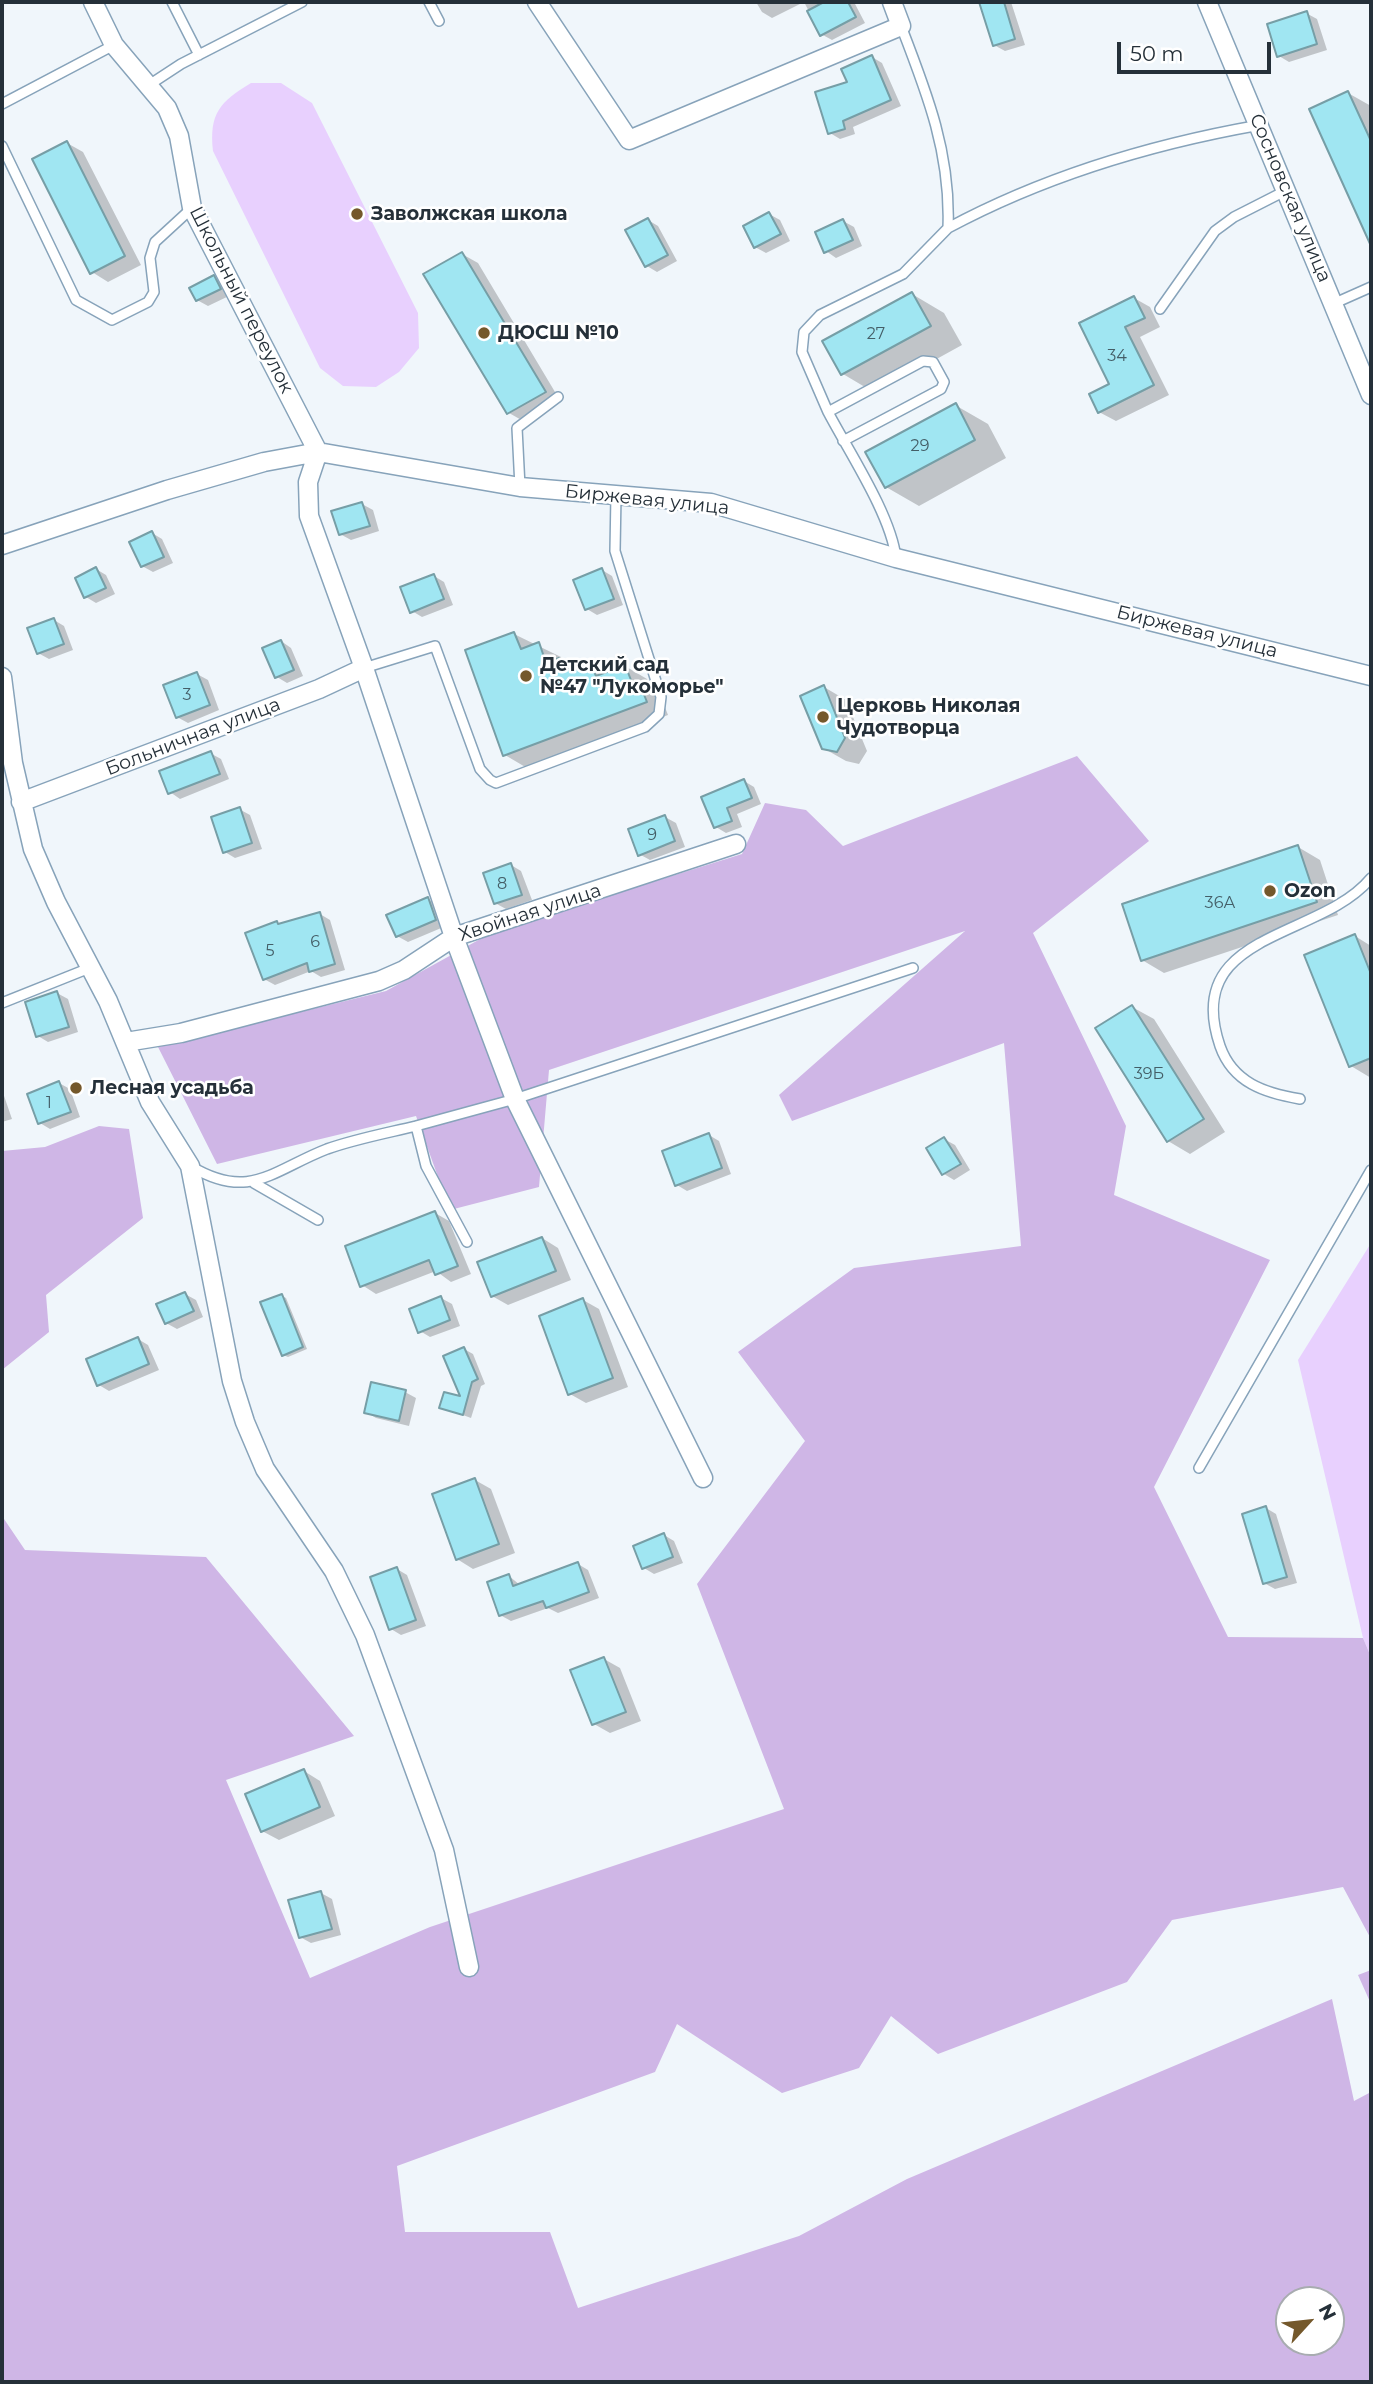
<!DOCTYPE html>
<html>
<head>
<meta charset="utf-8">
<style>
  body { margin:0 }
  #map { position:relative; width:1373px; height:2384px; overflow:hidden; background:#f0f6fb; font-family:Montserrat,sans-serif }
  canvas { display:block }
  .frame { position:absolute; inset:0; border:4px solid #253039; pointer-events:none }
  .north { position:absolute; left:1275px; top:2286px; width:70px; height:70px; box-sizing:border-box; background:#fff; border:2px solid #a8acb0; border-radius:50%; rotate:63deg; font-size:19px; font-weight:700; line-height:28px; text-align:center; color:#253039 }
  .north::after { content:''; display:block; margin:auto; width:24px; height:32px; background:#74582b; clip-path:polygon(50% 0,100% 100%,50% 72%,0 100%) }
  .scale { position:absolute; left:1117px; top:42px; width:154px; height:32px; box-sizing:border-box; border:4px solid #253039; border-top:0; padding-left:9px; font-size:21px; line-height:24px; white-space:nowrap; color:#253039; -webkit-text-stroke:5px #fff; paint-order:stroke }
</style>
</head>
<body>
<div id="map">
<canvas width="1373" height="2384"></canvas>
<div class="frame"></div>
<div class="north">N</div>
<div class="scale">50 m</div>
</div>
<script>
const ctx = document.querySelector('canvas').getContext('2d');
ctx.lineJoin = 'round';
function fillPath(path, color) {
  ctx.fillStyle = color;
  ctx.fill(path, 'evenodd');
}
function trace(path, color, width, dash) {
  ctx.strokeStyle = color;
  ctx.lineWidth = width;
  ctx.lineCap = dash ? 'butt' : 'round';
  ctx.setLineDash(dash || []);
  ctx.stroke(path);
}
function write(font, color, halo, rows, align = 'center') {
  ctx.font = font + ' Montserrat,sans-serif';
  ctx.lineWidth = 5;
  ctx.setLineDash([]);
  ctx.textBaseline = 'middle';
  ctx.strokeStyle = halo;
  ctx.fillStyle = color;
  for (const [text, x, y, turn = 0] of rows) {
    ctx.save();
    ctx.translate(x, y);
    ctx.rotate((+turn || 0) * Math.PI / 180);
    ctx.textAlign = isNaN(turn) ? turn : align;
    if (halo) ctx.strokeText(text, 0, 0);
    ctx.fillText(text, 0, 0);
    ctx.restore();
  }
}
fillPath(new Path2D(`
  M251,83H281L312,103L418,313L419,348L399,372L376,387L343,386L320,368L213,151C209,113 220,102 251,83Z
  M1371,1243V1657L1363,1638L1298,1360Z`), '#e8d0fe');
fillPath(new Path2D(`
  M1077,756L1149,841L1033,933L1126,1126L1114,1195L1270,1260L1154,1487L1228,1637L1363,1638L1371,1657V1939L1343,1887L1172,1920L1127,1982L938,2054L891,2016L859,2068L782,2093L677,2024L655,2072L397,2166L405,2232H550L578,2308L799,2236L907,2179L1332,1999L1354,2101L1371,2092V2382H2V1516L25,1550L206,1557L354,1736L226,1780L310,1978L430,1927L784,1809L697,1584L805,1441L738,1352L854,1268L1021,1246L1004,1043L792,1121L779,1095L965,931L549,1070L539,1187L450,1210L416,1116L217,1164L158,1047L386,991L493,932L742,854L765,803L806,810L843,846ZM1289,2300H1331V2342H1289Z
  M99,1126L129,1129L143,1218L46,1295L49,1332L2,1370V1151L45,1147Z
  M1371,1970V2004L1358,1975Z`), '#cfb6e6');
fillPath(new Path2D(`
  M756,2H854L865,23L832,40L821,34L804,2L772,18L762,12Z
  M980,2H1011L1025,45L1005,51L994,45Z
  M1306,13L1317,19L1327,50L1289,62L1279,56Z
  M872,57L882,63L901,106L853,127L855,134L840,139L830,133L849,83Z
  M1348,93L1371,106V241L1311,110Z
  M67,143L83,152L141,265L108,282L92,272Z
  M769,214L780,220L790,241L766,253L755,247Z
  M648,220L658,226L677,261L657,272L647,266Z
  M843,221L854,227L862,246L836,258L826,251Z
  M462,254L478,263L561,402L525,422L509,413Z
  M214,277L224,283L231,295L208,306L197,300Z
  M912,294L944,313L962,345L875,393L843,374L825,342Z
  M1134,298L1150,307L1160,327L1140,337L1169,395L1116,421L1099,412L1112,384L1082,324Z
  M955,405L988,424L1006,458L919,506L886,487Z
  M362,504L373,510L379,531L351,540L340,534Z
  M152,533L162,539L173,563L153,572L142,566Z
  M96,569L106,575L115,594L96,603L86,597Z
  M602,570L612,576L623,605L597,615L587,609Z
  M434,576L444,582L453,605L422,617L412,611Z
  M54,620L64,626L73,650L49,659L38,653Z
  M514,634L561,657L563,663L572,668L589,662L609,673L625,666L647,679L651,691L661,697L668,715L527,768L505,755Z
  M281,641L291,648L303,676L287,683L277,677Z
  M197,674L208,680L219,710L188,723L177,717Z
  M824,687L846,700L867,751L859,764L846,761L823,748Z
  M210,753L221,759L229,779L180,799L170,792Z
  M744,781L754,787L761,804L737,814L742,827L726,833L716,827L703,798Z
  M239,809L250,815L262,849L235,858L225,852Z
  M665,817L676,823L685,847L650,860L639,854Z
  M1298,847L1320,860L1338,915L1164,973L1142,960Z
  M511,865L521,871L532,900L506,909L495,903Z
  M428,899L438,905L446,926L408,942L397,936Z
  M320,914L330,920L345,970L321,977L311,971L275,985L264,979L279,925Z
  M1355,936L1371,946V1078L1351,1066Z
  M57,993L68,999L78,1032L48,1042L38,1036Z
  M1132,1007L1154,1019L1225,1132L1190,1154L1168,1141Z
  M59,1083L70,1089L80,1117L50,1129L40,1123Z
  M2,1090L12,1119L2,1122Z
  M709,1135L719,1141L731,1174L687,1191L677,1185Z
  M944,1139L955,1145L970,1170L954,1180L944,1174Z
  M435,1213L449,1221L471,1274L451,1282L436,1271L376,1294L362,1285Z
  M542,1238L558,1248L571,1280L508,1305L492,1296Z
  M185,1294L196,1300L203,1317L177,1329L166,1323Z
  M282,1296L286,1298L307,1349L288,1357L283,1355Z
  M441,1298L452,1304L460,1326L430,1337L420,1331Z
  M583,1300L599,1309L628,1387L586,1403L570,1394Z
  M138,1339L148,1345L159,1370L109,1391L99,1385Z
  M464,1349L473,1354L485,1384L481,1386L471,1418L441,1407L463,1399Z
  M405,1392L416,1398L409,1426L376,1418L366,1412Z
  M475,1480L491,1489L515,1553L473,1569L457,1559Z
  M1266,1508L1276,1514L1297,1583L1275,1589L1264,1583Z
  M664,1535L674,1541L683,1563L654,1574L644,1568Z
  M578,1564L588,1570L599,1598L558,1613L548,1608L511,1621L500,1615L509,1576L520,1585Z
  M397,1569L407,1575L426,1626L401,1635L391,1629Z
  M604,1659L620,1668L641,1721L610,1733L594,1724Z
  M304,1771L320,1781L335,1816L279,1840L262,1831Z
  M321,1893L332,1899L341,1935L311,1943L300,1937Z`), '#0003');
const building = new Path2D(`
  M824,2H848L856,17L820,36L807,11Z
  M979,2H1004L1015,39L993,46Z
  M1307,11L1317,44L1277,57L1267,24Z
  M872,55L891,100L843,121L845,129L828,134L815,92L847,82L841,69Z
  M1348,91L1371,141V246L1309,109Z
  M67,141L125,256L90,274L32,159Z
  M769,212L781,234L754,248L743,226Z
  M648,218L668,255L645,267L625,230Z
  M843,219L853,240L824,253L815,232Z
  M462,252L546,392L507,414L423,274Z
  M214,275L221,289L196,301L189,288Z
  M912,292L931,326L841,375L822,341Z
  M1134,296L1145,318L1125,327L1154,385L1098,413L1089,394L1109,384L1079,323Z
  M956,403L975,440L885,488L865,452Z
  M362,502L370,526L339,535L331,511Z
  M152,531L164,557L141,567L129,542Z
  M96,567L106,588L84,598L75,578Z
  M602,568L614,599L585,610L573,580Z
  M434,574L444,599L410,613L400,587Z
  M54,618L64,644L37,654L27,628Z
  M514,632L521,649L539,642L546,663L559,658L563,670L589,660L596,676L625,665L633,685L639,682L647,702L503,756L465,650Z
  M281,640L294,670L275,678L262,648Z
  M197,672L210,705L176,718L163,685Z
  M824,685L845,738L837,752L822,749L800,696Z
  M211,751L220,774L168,794L159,771Z
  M744,779L752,798L727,808L732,821L714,828L701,797Z
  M240,807L252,843L223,853L211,817Z
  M665,815L675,841L638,856L628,829Z
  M1298,845L1317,902L1141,961L1122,904Z
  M511,863L522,895L494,904L483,873Z
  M428,897L436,920L396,937L386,915Z
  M320,912L335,964L309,972L307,963L263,980L245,933L277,921L278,924Z
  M1355,934L1371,974V1058L1349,1067L1304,955Z
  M57,991L69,1027L36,1037L25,1002Z
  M1132,1005L1204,1119L1167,1142L1095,1028Z
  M59,1081L71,1112L38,1124L27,1094Z
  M709,1133L722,1168L675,1186L662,1151Z
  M944,1137L961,1164L942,1175L926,1148Z
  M435,1211L458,1266L435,1275L429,1260L360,1287L345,1246Z
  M542,1237L556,1271L491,1297L477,1262Z
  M185,1292L194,1311L165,1324L156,1304Z
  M282,1294L303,1347L282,1356L260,1302Z
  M441,1296L450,1320L418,1333L409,1309Z
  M583,1298L613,1378L568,1395L539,1316Z
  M138,1337L149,1364L97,1386L86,1359Z
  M464,1347L478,1379L472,1382L463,1415L439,1408L444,1392L460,1396L443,1356Z
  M371,1382L406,1390L399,1421L364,1413Z
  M475,1478L499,1544L456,1560L432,1494Z
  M1266,1506L1287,1577L1263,1584L1242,1514Z
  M664,1533L673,1557L642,1569L633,1546Z
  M578,1562L589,1592L546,1608L543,1601L499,1616L487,1582L509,1574L513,1586Z
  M397,1567L416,1620L389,1630L370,1577Z
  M604,1657L626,1712L592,1725L570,1670Z
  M304,1769L320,1807L261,1832L245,1794Z
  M321,1891L332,1929L299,1938L288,1900Z`);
fillPath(building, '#a0e6f2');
trace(building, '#769ea6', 2);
const lane = new Path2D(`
  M172,2L199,55
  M429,2L439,21
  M149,85L181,64L302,2
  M2,104L114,45
  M2,146L76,300L112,320L148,302L154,292L150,258L155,242L192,208
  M948,228C1045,176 1152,144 1260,125
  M1335,303L1371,287
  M1160,309L1215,231L1234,217L1287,190
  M828,412L802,352L804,332L820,315L903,274L948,228C951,154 927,93 901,26
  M843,441L941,389L944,382L933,362L923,361L828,412C849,452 891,515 896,558
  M520,487L517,428L558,397
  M364,668L435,646L480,769L490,780L496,783L645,727L659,714L661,697L615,551L616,495
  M2,1003L92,967
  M1300,1099C1265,1093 1233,1083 1220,1046C1181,931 1320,940 1371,878
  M416,1126L515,1099L913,968
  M192,1167C250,1201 273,1170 327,1149C355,1139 387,1133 416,1126L426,1166L467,1242
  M254,1183L318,1220
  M1199,1468L1371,1170`);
const street = new Path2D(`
  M93,2L114,45L167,108L179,136L192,208L318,452L308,482L309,516L364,668L454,937L515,1099L703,1478
  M537,2L629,140L901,26L892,2
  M1207,2L1371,395
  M2,545L167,490L264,462L318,452L520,487L711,503L896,558L1371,676
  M2,677L13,763L33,849L56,902L108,1001L150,1102L190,1166L232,1381L245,1422L265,1469L334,1571L365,1635L444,1850L469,1967
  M21,802L319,689L364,668
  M126,1042L181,1033L379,981L404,970L454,937L736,844`);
trace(lane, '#87a3ba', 12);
trace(street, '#87a3ba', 21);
trace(lane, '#fff', 9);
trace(street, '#fff', 18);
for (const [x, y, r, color] of [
  [357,214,7,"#74582b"],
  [484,333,7,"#74582b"],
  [526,676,7,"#74582b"],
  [823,717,7,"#74582b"],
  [1270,891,7,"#74582b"],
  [76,1088,7,"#74582b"]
]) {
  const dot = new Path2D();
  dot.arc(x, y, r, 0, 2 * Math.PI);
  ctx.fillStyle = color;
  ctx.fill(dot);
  trace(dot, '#fff', 2.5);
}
write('16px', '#445e67', null, [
  ["27",876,334],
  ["34",1117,356],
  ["29",920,446],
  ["3",187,695],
  ["9",652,835],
  ["8",502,884],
  ["36А",1220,903],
  ["6",315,942],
  ["5",270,951],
  ["39Б",1149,1074],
  ["1",49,1103]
]);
write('19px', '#253039', '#fff', [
  ["Сосновская улица",1290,198,67],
  ["Школьный переулок",241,300,63],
  ["Биржевая улица",647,500,6],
  ["Биржевая улица",1197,632,14],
  ["Больничная улица",193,737,-21],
  ["Хвойная улица",530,913,-18]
]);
write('bold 19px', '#253039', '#fff', [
  ["Заволжская школа",371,214],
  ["ДЮСШ №10",498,333],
  ["Детский сад",540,665],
  ["№47 \"Лукоморье\"",540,687],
  ["Церковь Николая",837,706],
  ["Чудотворца",837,728],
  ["Ozon",1284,891],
  ["Лесная усадьба",90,1088]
], 'left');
</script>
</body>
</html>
